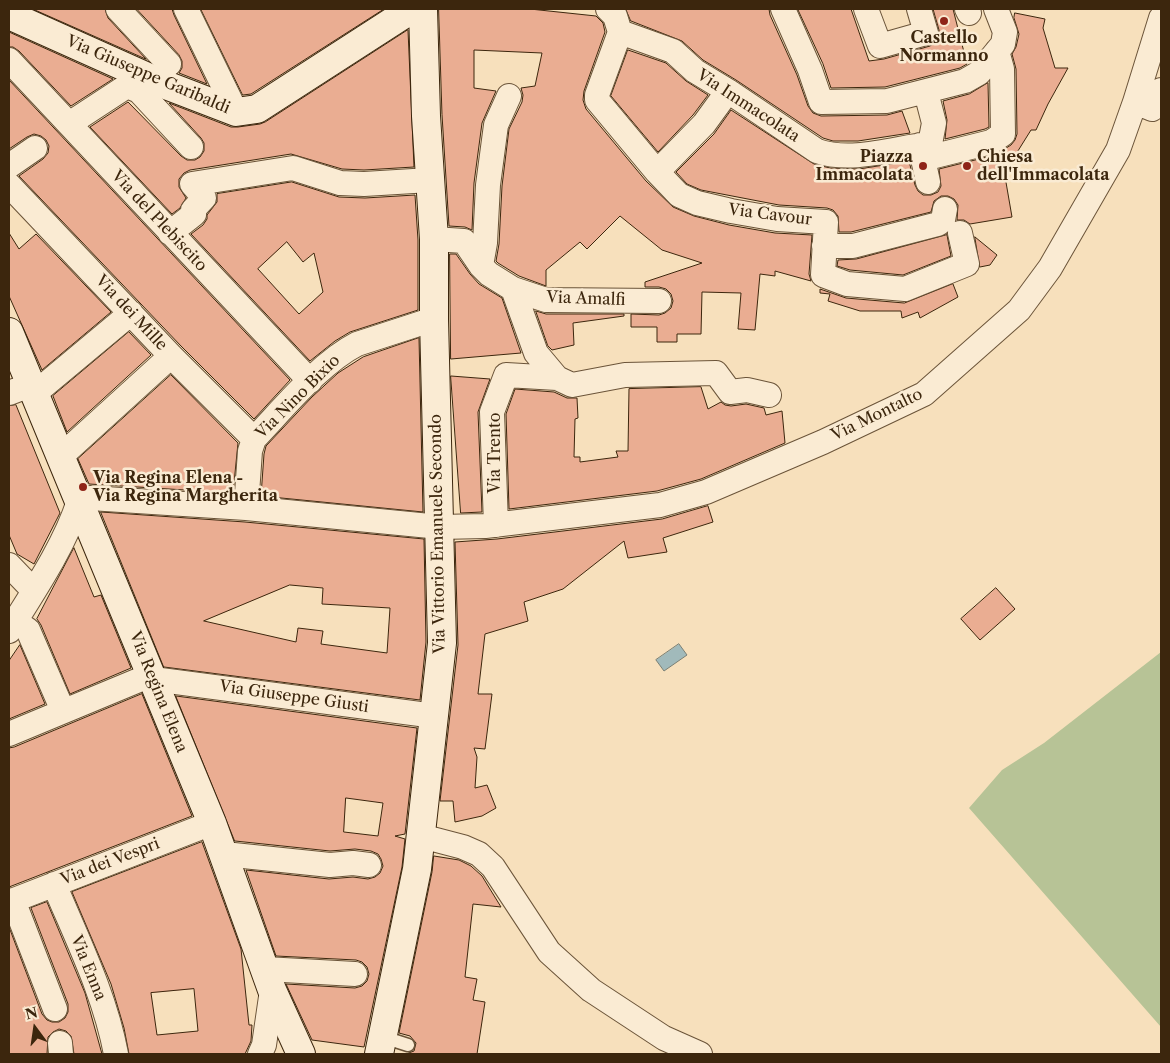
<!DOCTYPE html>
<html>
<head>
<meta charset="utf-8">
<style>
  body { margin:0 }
  #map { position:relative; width:1170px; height:1063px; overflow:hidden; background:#f7e0bc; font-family:"Libre Caslon Text",serif }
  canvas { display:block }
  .frame { position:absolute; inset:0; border:10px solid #3c260d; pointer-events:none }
  .north { position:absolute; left:10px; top:1003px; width:50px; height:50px; -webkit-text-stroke:4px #faebd3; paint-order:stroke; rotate:346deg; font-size:14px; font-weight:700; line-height:20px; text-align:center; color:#3c260d }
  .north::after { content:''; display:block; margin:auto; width:18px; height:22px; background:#3c260d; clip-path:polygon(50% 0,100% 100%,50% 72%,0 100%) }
</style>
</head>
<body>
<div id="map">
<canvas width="1170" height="1063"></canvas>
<div class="frame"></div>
<div class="north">N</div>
</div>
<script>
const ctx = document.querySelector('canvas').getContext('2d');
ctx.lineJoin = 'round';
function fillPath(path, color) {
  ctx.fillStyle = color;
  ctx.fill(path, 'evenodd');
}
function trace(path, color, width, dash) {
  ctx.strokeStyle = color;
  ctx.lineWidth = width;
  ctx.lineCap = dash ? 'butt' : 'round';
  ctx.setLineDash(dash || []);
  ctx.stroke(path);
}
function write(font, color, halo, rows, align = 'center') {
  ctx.font = font + ' "Libre Caslon Text",serif';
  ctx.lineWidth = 5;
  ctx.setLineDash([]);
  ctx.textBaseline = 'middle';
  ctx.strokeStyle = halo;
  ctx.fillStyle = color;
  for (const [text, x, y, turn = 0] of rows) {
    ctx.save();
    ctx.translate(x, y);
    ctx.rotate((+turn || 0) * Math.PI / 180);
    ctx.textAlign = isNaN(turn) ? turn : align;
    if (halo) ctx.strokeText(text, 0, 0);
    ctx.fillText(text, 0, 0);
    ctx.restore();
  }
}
fillPath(new Path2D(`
  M1161,652V1027L969,808L1002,770L1044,743Z`), '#b7c396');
const water = new Path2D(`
  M679,644L687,655L664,671L656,660Z`);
fillPath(water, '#a1babb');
trace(water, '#797f75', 1);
const building = new Path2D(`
  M33,9H105L108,18L146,59Z
  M137,9H172L174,15L207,84L179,73L182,68V61L179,55Z
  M201,9H384L251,94L243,95Z
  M439,9H530L596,16L603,23L605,32L584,91L583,100L586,109L646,181L673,207L694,216L729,225L775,233L812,235L809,274L811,281L775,271V276L760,274L755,330L738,329L741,293L702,292L701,334H677V342H657V327H631V314L659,315L665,313L671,308L673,301L671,294L666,289L659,287H645V282L702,263L662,250L620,216L587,249L580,242L546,270V286L519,276L498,263L496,261L499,244L502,186L509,129L522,102L523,95L521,88L535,86L542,53L474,50V88L496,91L482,123L474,183L472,230L465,227L449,226L442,115Z
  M626,9H769L770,15L797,75L808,106L813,113L821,116L887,115L902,111L910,133L858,141H833L823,138L736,80L703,60L682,41L631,21Z
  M798,9H851L869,61L884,59L930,46L936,42L939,36V30L933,9H953L967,64L960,68L885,87L831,88L823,64Z
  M1015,13L1045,19L1043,28L1055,68H1068L1048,104L1036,130H1031L1011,162L1003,165L1012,217L970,224L964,220H957L958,205L954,199L948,196H941L934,201L931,212L851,232H839L838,216L833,210L827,208L779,205L701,190L687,184L676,172L714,134L731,110L814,164L830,168L859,169L909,161L915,185L918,191L923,195H931L938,192L941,186L939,169L995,155L1011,145L1015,140L1017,134L1016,69L1012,54L1016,47L1019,34L1014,18Z
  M408,30L414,167L364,170L342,169L291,154L190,170L184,173L179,179V187L186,198L180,208L172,214L90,127L128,102L181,156L187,160H195L200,157L204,151V143L201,138L169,103L231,127H238L260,124L265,122Z
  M9,32L113,79L71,106L19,51L13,47H9Z
  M628,50L666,63L686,81L708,95L693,115L658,152L611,96Z
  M9,80L290,380L254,419L181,346L19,176L43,159L48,153L49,146L46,140L41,136L34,134L27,137L9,149Z
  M988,83L989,127L985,129L945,139L947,120L943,101L969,94Z
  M292,182L339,197L365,198L415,195L418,240V310L350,332L335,341L310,361L191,234L203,225L207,219V215L217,202V194ZM287,242L303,262L314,253L323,292L299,314L258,269Z
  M9,233L19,249L36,234L111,312L42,370L9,296Z
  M947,235L951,256L903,275L850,270L837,266L838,260L856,259Z
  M975,237L997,255L990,265L980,267Z
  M450,254H456L470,274L479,284L502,298L521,353L451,359Z
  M953,284L958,297L920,318L918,312L902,318L901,311H860L828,301L830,294L820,293V289L846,298L904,303Z
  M536,311L546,314H624V316L573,323L574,345L552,350L548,346Z
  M129,332L151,355L67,432L53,396Z
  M419,338L423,512L261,496L264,454L266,446L312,397L338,373L363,357Z
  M171,375L238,443L233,493L89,484L78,459Z
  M451,376L490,379L478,412L482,512L461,513Z
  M701,387L708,409L721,402L725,405L731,406L746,404L764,408L766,415L782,411L785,443L701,479L657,491L509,509L506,414L515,389L554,392L567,398H577L578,418L575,419L574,457H580V462L618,457L616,451H628L629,389Z
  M16,405L60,513L34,564L17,554L9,535V406Z
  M708,506L713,522L663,538L667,552L628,558L624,541L563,589L524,602L528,621L485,634L478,694H492L485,749L474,748L477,757L475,788L487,785L496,808L482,816L455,822L453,801H440L458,645L455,542L497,539L662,519Z
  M101,512L245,522L424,539L426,642L420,700L164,667ZM290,585L323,588L322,604L390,608L387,653L321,644L323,631L298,628L296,642L204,621Z
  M74,548L94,597L101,595L131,668L70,694L41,625L37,619Z
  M996,588L1015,609L980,640L961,619Z
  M20,645L45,704L9,719V661Z
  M142,694L192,816L9,887V748L14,747Z
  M176,696L417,728L405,834L395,836L405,839L402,867L364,1047L312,1040L286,984L355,988L362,986L367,981L369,974L367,967L362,962L356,960L276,956L246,870L329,879L353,877L368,879L375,877L380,873L383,866L381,859L378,854L371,851L355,849L330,851L235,841ZM346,798L383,803L378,836L344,832Z
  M202,842L241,949L249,1025H252L251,1041L245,1054H129L124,1028L111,984L72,892ZM194,989L198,1031L157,1035L151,993Z
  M434,856L459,860L471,866L482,876L501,907L473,904L465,977L477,979L473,1000L485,1002L477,1054H406L414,1051L416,1043L410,1036L399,1033L432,872Z
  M47,902L85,993L102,1054H74L71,1036L66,1031L59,1029L53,1032L48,1037L47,1054H9V927L42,1014L47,1020L52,1022H59L65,1018L68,1012V1004L31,908Z`);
fillPath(building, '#eaad92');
trace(building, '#3c260d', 1);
const lane = new Path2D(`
  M383,1037L408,1045`);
const street = new Path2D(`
  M118,9L169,64
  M186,9L236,112
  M608,9L615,16L620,32L673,51L695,71L728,91L817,151C853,163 894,148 930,144L934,123L926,92
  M783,9L810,70L821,102L887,101L965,81L979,73L1003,44L1005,32L996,9
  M866,9L880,46L926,33L919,9
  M967,9L969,13
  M620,32L597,95V100L657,172L679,195L697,203L731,211L777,219L826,222L823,275L847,284L905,289L967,264L960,233
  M9,60L310,381
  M1135,102L1161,18
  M69,124L127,86L139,91L191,147
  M920,145L928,182
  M923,159L991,142L1003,134L1002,69L997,51
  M9,166L35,148
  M657,172L704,124L728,91
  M9,185L171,356L254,439
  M170,233L194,214L193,210L204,198L192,184L293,168L340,183L364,184L430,180
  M434,239L464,241L481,266L489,274L513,289L536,353L557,378L572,385L625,375L716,373L730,392L747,390L769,395
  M824,246H853L938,224L943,220L945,209
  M481,266L485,243L488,185L496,125L509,96
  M513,289L546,300L659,301
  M9,393L30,385
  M34,394L131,313
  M60,457L171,356
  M246,508L250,451L254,439C283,409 320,363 357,344L434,319
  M496,525L492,412L506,375L557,378
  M9,565L34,591
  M15,621L28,630L63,711
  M9,631C34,591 65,545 79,501L90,498L246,508L440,527L485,526L660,505L706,492L823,442L924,394L1019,310L1050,268L1118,150L1135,102L1152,109L1161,90
  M153,679L435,716
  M9,734L151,675
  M421,836L463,847L479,854L493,867L549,952L591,990L664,1038L700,1054
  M224,854L330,865L353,863L369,865
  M54,884C77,939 105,995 116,1054
  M13,900L55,1009
  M9,902L212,823
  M265,969L355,974
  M60,1043L61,1054
  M260,1054L264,1045L272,990`);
const secondary = new Path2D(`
  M9,15L163,84L236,112L257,109L412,9
  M9,332L212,823L272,990L301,1054
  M379,1054L417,869L442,643L434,319V239L426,116L423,9`);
trace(lane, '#6b5439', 15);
trace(street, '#6b5439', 26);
trace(secondary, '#3c260d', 30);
trace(lane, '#faebd3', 12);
trace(street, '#faebd3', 24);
trace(secondary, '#faebd3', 28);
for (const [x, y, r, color] of [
  [944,21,5,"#8f2418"],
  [923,166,5,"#8f2418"],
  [967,166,5,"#8f2418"],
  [83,487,5,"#8f2418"]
]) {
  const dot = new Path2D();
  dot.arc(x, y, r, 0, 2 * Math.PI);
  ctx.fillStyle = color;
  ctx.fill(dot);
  trace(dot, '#faebd3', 2);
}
write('bold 16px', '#3c260d', '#faebd3', [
  ["Castello",944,38,"center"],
  ["Normanno",944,56,"center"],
  ["Piazza",913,157,"right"],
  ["Immacolata",913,175,"right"],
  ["Chiesa",977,157],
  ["dell'Immacolata",977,175],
  ["Via Regina Elena -",93,478],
  ["Via Regina Margherita",93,496]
], 'left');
write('16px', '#3c260d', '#faebd3', [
  ["Via Giuseppe Garibaldi",148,75,23],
  ["Via Immacolata",748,106,33],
  ["Via Cavour",770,215,7],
  ["Via del Plebiscito",159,221,47],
  ["Via Amalfi",586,299,2],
  ["Via dei Mille",131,313,47],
  ["Via Nino Bixio",298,397,-45],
  ["Via Montalto",877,415,-26],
  ["Via Trento",495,453,-90],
  ["Via Vittorio Emanuele Secondo",438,534,-91],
  ["Via Regina Elena",158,692,68],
  ["Via Giuseppe Giusti",294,697,8],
  ["Via dei Vespri",110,862,-21],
  ["Via Enna",88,968,68]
]);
</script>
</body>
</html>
